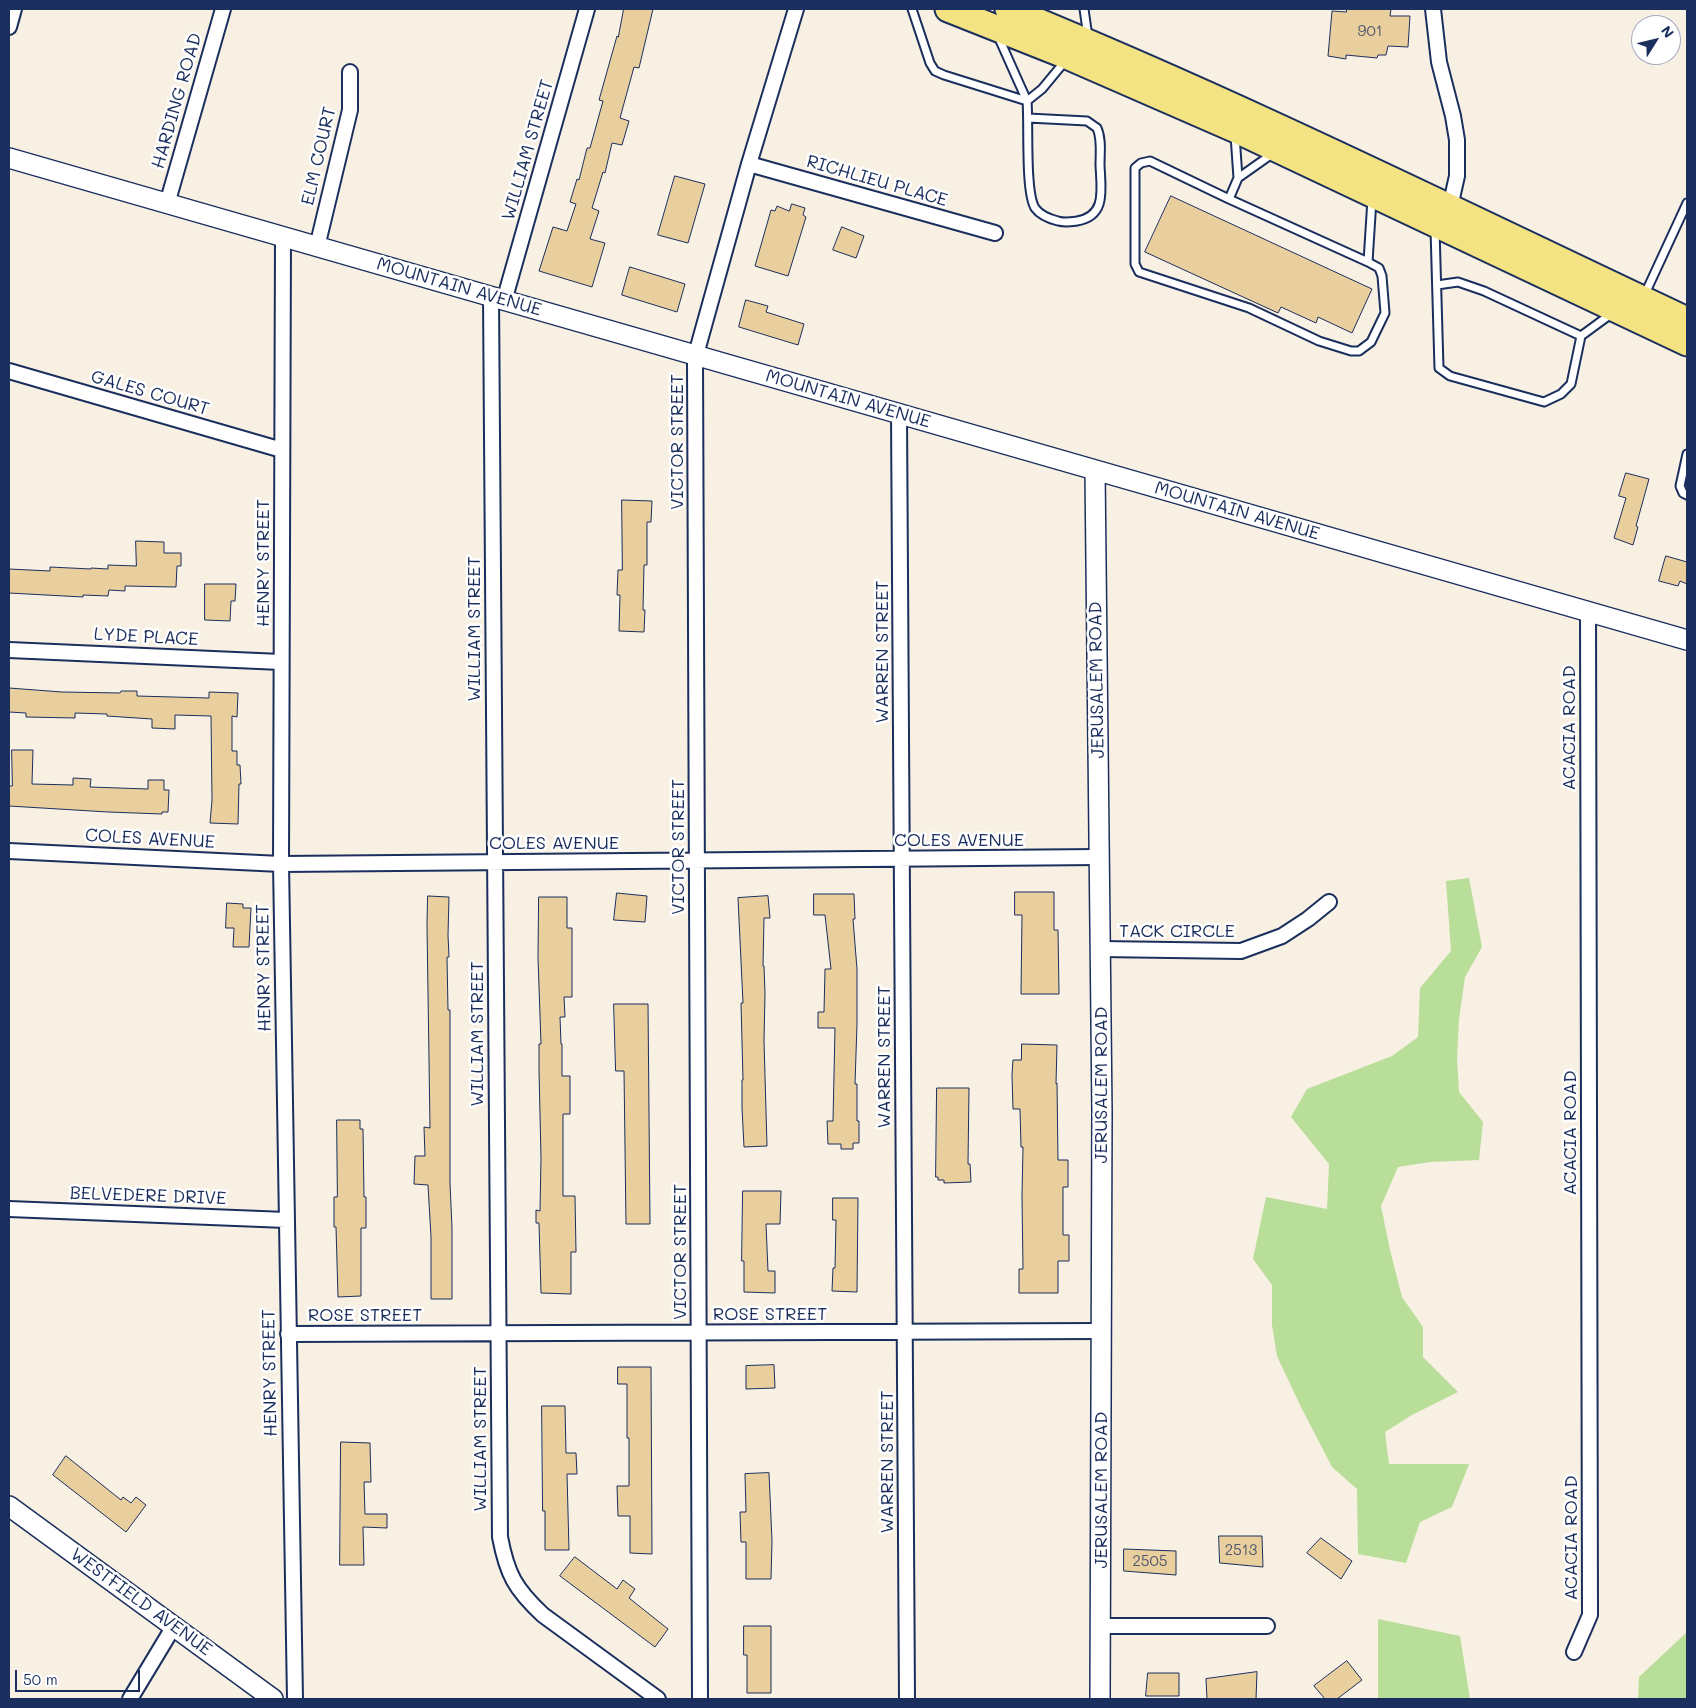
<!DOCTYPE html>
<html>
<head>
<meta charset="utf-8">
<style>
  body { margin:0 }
  #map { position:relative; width:1696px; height:1708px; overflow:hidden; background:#f8f0e2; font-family:Mali,sans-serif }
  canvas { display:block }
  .frame { position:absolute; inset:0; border:10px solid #1b2f5e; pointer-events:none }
  .north { position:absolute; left:1631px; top:15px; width:50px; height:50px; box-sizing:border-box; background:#fff; border:1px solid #a4acbf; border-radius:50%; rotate:54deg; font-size:14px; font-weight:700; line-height:20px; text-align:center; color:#1b2f5e }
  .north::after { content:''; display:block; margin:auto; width:18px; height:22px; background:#1b2f5e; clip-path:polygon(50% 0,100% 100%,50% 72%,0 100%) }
  .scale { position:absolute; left:15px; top:1670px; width:125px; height:22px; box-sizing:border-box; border:2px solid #1b2f5e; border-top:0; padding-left:6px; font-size:15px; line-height:18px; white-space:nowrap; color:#1b2f5e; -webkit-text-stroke:4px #fff; paint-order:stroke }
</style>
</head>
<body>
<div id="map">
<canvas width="1696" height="1708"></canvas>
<div class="frame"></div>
<div class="north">N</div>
<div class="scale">50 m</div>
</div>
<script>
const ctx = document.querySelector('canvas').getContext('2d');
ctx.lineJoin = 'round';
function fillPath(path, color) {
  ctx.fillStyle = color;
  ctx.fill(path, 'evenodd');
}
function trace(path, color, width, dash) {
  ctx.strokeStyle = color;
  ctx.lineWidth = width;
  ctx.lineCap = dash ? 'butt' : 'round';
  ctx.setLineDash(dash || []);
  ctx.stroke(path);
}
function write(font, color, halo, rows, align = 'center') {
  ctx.font = font + ' Mali,sans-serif';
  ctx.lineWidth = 5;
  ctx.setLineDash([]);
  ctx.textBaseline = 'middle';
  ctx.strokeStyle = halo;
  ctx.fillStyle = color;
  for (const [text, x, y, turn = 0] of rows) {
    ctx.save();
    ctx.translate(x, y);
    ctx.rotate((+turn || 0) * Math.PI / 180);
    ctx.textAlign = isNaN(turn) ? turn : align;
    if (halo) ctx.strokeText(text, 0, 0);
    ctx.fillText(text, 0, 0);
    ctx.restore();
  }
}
fillPath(new Path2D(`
  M1469,878L1482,947L1465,977L1459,1019L1457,1059L1459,1092L1483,1122L1479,1160L1430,1162L1398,1167L1381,1206L1390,1250L1402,1297L1423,1327V1357L1458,1392L1412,1415L1385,1432L1389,1464H1469L1452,1507L1420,1522L1406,1563L1358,1554L1357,1489L1332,1467L1301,1407L1277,1356L1272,1325V1285L1253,1259L1266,1197L1327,1209L1329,1164L1291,1117L1307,1089L1392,1056L1418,1037L1420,988L1451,951L1446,881Z
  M1378,1619L1460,1636L1470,1699H1378Z
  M1687,1632V1699H1638L1639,1677Z`), '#b8de99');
const building = new Path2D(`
  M624,9H653L639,68L634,67L620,118L629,121L622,145L612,143L605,173L603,172L592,208L599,211L590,239L605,243L592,287L539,271L553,227L567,231L576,204L570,202L577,179L579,180L587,148H590L603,101L599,100L617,36L618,37Z
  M1347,9H1391L1390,16H1410L1408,47L1388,46L1386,55H1378L1377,58L1346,55V59L1328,56L1332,11L1346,12Z
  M675,176L705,184L688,243L658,235Z
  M1171,196L1372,289L1352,333L1318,317L1316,323L1281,307L1278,313L1145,252Z
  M792,204L805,208L803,215L806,217L788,276L755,266L771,210L775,211L777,206L789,211Z
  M842,227L864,236L856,258L833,250Z
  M630,267L685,284L677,312L622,295Z
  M746,300L768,306L766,312L804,324L798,345L739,327Z
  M1626,473L1649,479L1636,526L1638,527L1633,545L1614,538L1626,498L1619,496Z
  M622,500L652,501L651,522H647V565H644L643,610H645L644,632L619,631L620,595H617L618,570H622Z
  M136,541L164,542V553H181V566H177L176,587L125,586V591L109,590L108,596L83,595V597L9,593V569L50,571V567L91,569V568L108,569V565L136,566Z
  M1666,556L1687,562V584L1680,581L1678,586L1659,581Z
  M205,584H236L235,601H231L230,621L205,620Z
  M9,688L62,692L120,693L121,691H137V696L209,698V692L238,693L237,717L232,716V751H237V765H240L241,784H239L238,824L210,823L212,800L211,716L175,715V729L152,728V719L107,716V714L75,713V718L26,717V713L9,712Z
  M12,750H33L32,784L73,785V778L91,779L90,787L148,789V780H164V790H169L168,812H162V814L108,812L9,806V786H12Z
  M1015,892H1054V930H1058L1059,994H1021L1022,915H1015Z
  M617,893L647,896L645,922L614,920Z
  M814,894H854L855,919H853L857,969V1024L855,1084H857V1121H859V1143H853V1149H841V1144H828L827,1121H833L835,1028H818V1012H824L825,969H831L825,915H814Z
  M428,896L449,897L448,935L449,957H447L448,1010H450V1183L452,1228V1299H431V1237L428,1185L414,1184L415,1156H425L424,1127L430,1128L427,924Z
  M768,896L770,918H764L763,966H764L765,993L764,1041L767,1146L744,1147L742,1108V1080H743L741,1003H743L738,898Z
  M539,897H567V928H572V997H564L565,1017H560L561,1044H562V1076H570V1114H563V1196H575L576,1252H571V1294L541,1293L539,1223H536V1210L540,1211L541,1158L539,1071V1044H541L538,958Z
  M227,903L243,904V908H251L249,947H233L234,928H226Z
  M614,1004H648L650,1224H626L624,1071H616Z
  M1022,1044L1057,1045L1056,1084L1057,1083L1058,1160H1068V1187H1063V1235H1069V1261H1058V1293H1019V1269H1023L1022,1196L1023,1147H1021L1020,1109H1013L1012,1075L1013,1060H1021Z
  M937,1088H969L968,1164H970L971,1182L944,1183V1180H938V1177H936Z
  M337,1120H360V1129H363L364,1197H366V1228H361V1296L338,1297L336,1227H334V1197H337Z
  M743,1191H781L780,1224H766L768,1271H775V1293L744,1292V1261H742Z
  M833,1198H858L857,1292L832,1291L833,1268H835L836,1220H833Z
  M774,1365L775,1388L746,1389V1366Z
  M618,1367H651L652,1554L630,1553V1516H618L617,1486H629V1438H627V1384H618Z
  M542,1406H565L566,1453H576L577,1474H567L569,1550H545V1511H543Z
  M341,1442L370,1443L371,1482H364L365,1514H387V1528L363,1527L364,1565H340Z
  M66,1456L121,1500L123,1497L131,1503L136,1497L146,1505L126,1532L53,1475Z
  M769,1473L772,1541L771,1579H746V1542H741L740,1512H746L745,1474Z
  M1219,1536H1262L1263,1567L1220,1563Z
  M1321,1538L1352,1561L1341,1579L1307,1553Z
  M1124,1549L1176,1551V1575L1124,1571Z
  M575,1557L617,1589L623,1580L635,1589L629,1598L668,1629L655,1647L560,1576Z
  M744,1626H771V1693H747V1655H744Z
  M1347,1661L1362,1680L1337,1699H1325L1314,1686Z
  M1257,1672L1256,1699H1207L1206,1679Z
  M1148,1673H1179V1696H1146Z`);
fillPath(building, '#e9ce9e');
trace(building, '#1b2f5e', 1);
const lane = new Path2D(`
  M912,9L930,63L935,71L944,75L1027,101C1029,124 1025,192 1035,208C1040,215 1050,219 1058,221C1065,223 1070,222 1077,221C1107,216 1101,189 1100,165C1100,153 1102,139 1097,128L1087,121L1028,118
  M1084,9L1088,37
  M998,36L1027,101L1042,89L1066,60
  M1235,135L1238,178L1229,199L1150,161L1141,163L1135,168V264L1139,272L1249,308L1319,341L1351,351H1359L1371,342L1385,313L1382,276L1379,268L1368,262L1372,199
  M1238,178L1272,154
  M1229,199L1368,262
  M1435,229L1439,368L1450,376L1544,402L1561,394L1571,384L1581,336L1611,314
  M1437,285L1458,282L1484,291L1581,336
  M1644,296L1687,203
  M1687,454L1680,486L1683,493L1687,495`);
const street = new Path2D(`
  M1433,9L1439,62L1453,116L1457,140V176L1450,207
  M9,27L14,9
  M749,164L995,233
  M167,204L223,9
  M283,237L281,864L295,1699
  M317,247L350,110V72
  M491,297L500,1537C507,1574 515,1589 543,1615L658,1699
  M504,301L587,9
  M9,371L282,450
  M899,414L907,1699
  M9,650L281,662
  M9,851L281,864L1099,857
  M1100,949L1241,951L1282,936L1308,919L1329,902
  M9,1209L286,1220
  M288,1334L1101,1331
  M1100,1626H1267
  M1574,1652L1590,1615L1588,611
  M130,1699L174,1626
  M700,1699L695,358L749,164L796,9`);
const secondary = new Path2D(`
  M9,158L1687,640
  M1095,470L1102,1112L1100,1699
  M9,1506L273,1699`);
const highway = new Path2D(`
  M948,9L1069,57L1234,129L1687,343
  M1008,9C1239,103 1462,214 1687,320`);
trace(lane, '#1b2f5e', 11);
trace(street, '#1b2f5e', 18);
trace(secondary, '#1b2f5e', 22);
trace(highway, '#1b2f5e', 29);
trace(lane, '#fff', 7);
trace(street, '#fff', 14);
trace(secondary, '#fff', 19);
trace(highway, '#f4e382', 25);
write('15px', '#4e576e', null, [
  ["901",1370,31],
  ["2513",1241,1550],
  ["2505",1150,1561]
]);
write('18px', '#1b2f5e', '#fff', [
  ["HARDING ROAD",177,101,-74],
  ["WILLIAM STREET",528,150,-74],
  ["ELM COURT",319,156,-77],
  ["RICHLIEU PLACE",877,181,16],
  ["MOUNTAIN AVENUE",459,287,16],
  ["GALES COURT",150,393,16],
  ["MOUNTAIN AVENUE",848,399,16],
  ["VICTOR STREET",677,442,-90],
  ["MOUNTAIN AVENUE",1237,511,16],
  ["HENRY STREET",263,563,-90],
  ["WILLIAM STREET",474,629,-90],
  ["LYDE PLACE",146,637,3],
  ["WARREN STREET",882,652,-90],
  ["JERUSALEM ROAD",1097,680,-91],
  ["ACACIA ROAD",1569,728,-90],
  ["COLES AVENUE",150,839,3],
  ["COLES AVENUE",959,840],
  ["COLES AVENUE",554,843],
  ["VICTOR STREET",678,847,-90],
  ["TACK CIRCLE",1177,931],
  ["HENRY STREET",264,968,-91],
  ["WILLIAM STREET",477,1034,-90],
  ["WARREN STREET",884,1057,-90],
  ["JERUSALEM ROAD",1101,1085,-90],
  ["ACACIA ROAD",1570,1133,-90],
  ["BELVEDERE DRIVE",148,1196,2],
  ["VICTOR STREET",680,1252,-90],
  ["ROSE STREET",770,1314],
  ["ROSE STREET",365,1315],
  ["HENRY STREET",270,1373,-91],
  ["WILLIAM STREET",480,1439,-90],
  ["WARREN STREET",887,1462,-90],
  ["JERUSALEM ROAD",1101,1490,-90],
  ["ACACIA ROAD",1571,1538,-90],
  ["WESTFIELD AVENUE",141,1602,36]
]);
</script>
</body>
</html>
